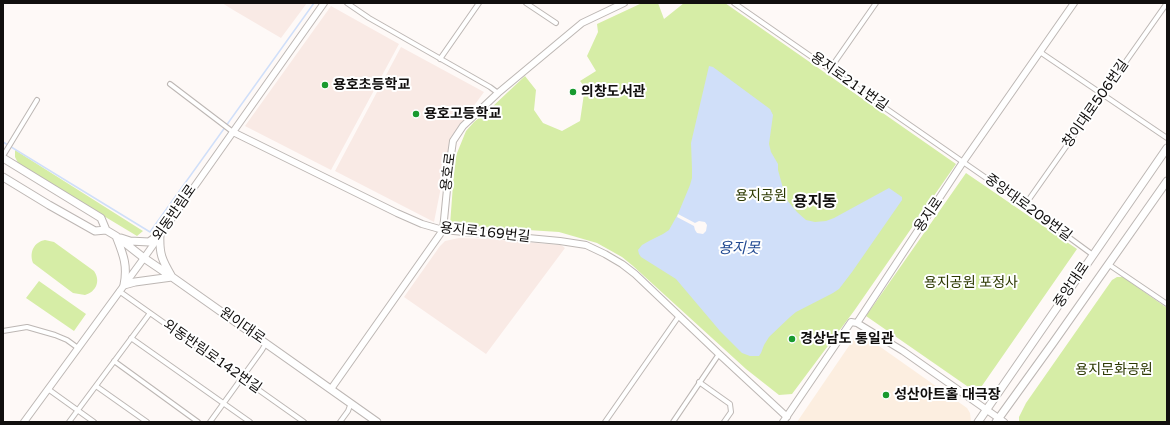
<!DOCTYPE html>
<html>
<head>
<meta charset="utf-8">
<style>
  body { margin:0 }
  #map { position:relative; width:1170px; height:425px; overflow:hidden; background:#fef9f7; font-family:"Varela Round",sans-serif }
  canvas { display:block }
  .frame { position:absolute; inset:0; border:4px solid #110f0e; pointer-events:none }
</style>
</head>
<body>
<div id="map">
<canvas width="1170" height="425"></canvas>
<div class="frame"></div>
</div>
<script>
const ctx = document.querySelector('canvas').getContext('2d');
ctx.lineJoin = 'round';
function fillPath(path, color) {
  ctx.fillStyle = color;
  ctx.fill(path, 'evenodd');
}
function trace(path, color, width, dash) {
  ctx.strokeStyle = color;
  ctx.lineWidth = width;
  ctx.lineCap = dash ? 'butt' : 'round';
  ctx.setLineDash(dash || []);
  ctx.stroke(path);
}
function write(font, color, halo, rows, align = 'center') {
  ctx.font = font + ' "Varela Round","Noto Sans KR",sans-serif';
  ctx.lineWidth = 4;
  ctx.setLineDash([]);
  ctx.textBaseline = 'middle';
  ctx.strokeStyle = halo;
  ctx.fillStyle = color;
  for (const [text, x, y, turn = 0] of rows) {
    ctx.save();
    ctx.translate(x, y);
    ctx.rotate((+turn || 0) * Math.PI / 180);
    ctx.textAlign = isNaN(turn) ? turn : align;
    if (halo) ctx.strokeText(text, 0, 0);
    ctx.fillText(text, 0, 0);
    ctx.restore();
  }
}
fillPath(new Path2D(`
  M862,334L967,408L970,413L971,422H797L855,337Z`), '#fceee0');
fillPath(new Path2D(`
  M222,3H307L281,38L235,11Z
  M331,6L399,44L331,170L245,126Z
  M401,47L484,92L451,137L434,222L335,171Z
  M459,238L490,239L547,244L561,245L565,248L486,354L404,297L440,246L445,241Z`), '#f9eae5');
fillPath(new Path2D(`
  M642,3H658L664,19L684,3H725L956,164L854,311L792,394L779,395L746,369L633,266L622,257L597,243L559,232L450,225L455,158L466,131L474,122L492,107L525,76L536,90L534,110L543,123L562,131L580,121L585,87L580,81L596,71L587,56L598,32L597,24Z
  M15,150L143,231L137,236L19,165L15,157Z
  M966,173L1077,249L977,393L866,316Z
  M45,240L54,242L94,271C101,281 96,292 85,295L73,293L33,263C29,252 34,242 45,240Z
  M1117,277H1123L1167,308V422H1019V417L1026,403L1112,280Z
  M39,281L86,314L74,331L26,298Z`), '#d6eda6');
fillPath(new Path2D(`
  M709,66L713,67L770,109L773,115L769,144L771,152L778,164V170L786,199L797,212L806,220L815,222L826,221L834,218L889,188L902,197V200L852,272L839,289L833,293L796,312L790,317L769,337L764,345L761,353L759,356H750L742,353L720,331L676,279L641,257L639,254L638,250L642,245L649,241L663,234L669,230L678,214L690,185L692,178V169L691,143Z`), '#d0dff9');
fillPath(new Path2D(`
  M678,214L695,223L699,221L705,222L707,225L706,231L703,234L697,233L695,230L694,226L677,217Z`), '#fef9f7');
trace(new Path2D(`
  M3,142L150,232L314,3`), '#d0dff9', 1.5);
const street = new Path2D(`
  M347,3L369,18L490,87L498,93
  M526,3L556,23
  M734,3L1025,205L1093,255
  M1040,52L1167,138
  M440,59L479,3
  M830,69L876,3
  M170,84L233,132
  M3,156L37,100
  M1025,205L1167,3
  M1108,264L1167,304
  M119,291L304,422
  M3,331L27,327L55,335L67,340L78,348
  M131,338L250,422
  M114,361L198,422
  M699,382L730,404L731,412L724,422
  M96,386L147,422
  M48,389L94,422
  M69,422L150,313
  M210,422L262,350L266,343
  M340,422L348,411L351,403
  M605,422L679,316
  M673,422L719,354`);
const secondary = new Path2D(`
  M233,132L397,213L422,224L443,230L560,241L586,245L605,254L622,264L635,274L719,354L787,417
  M857,323L903,351L1004,422
  M331,389L443,230L449,169L453,141L463,126L498,93L582,23L624,3
  M24,422L144,258L324,3
  M783,422L851,322L857,323L963,162L1074,3`);
const primary = new Path2D(`
  M3,158L101,218L106,230L116,236L144,258L172,277L377,422
  M3,177L49,205L95,231L106,230
  M116,236C123,254 128,265 124,285L135,282L172,277C162,260 159,254 160,234
  M121,238L130,241L149,242L160,234
  M978,422L1167,148
  M996,422L1053,343L1167,181`);
trace(street, '#bdb7b4', 6);
trace(secondary, '#bdb7b4', 8);
trace(primary, '#bdb7b4', 9);
trace(street, '#fff', 4);
trace(secondary, '#fff', 6);
trace(primary, '#fff', 7);
for (const [x, y, r, color] of [
  [325,85,4,"#189a2f"],
  [573,92,4,"#189a2f"],
  [416,114,4,"#189a2f"],
  [792,339,4,"#189a2f"],
  [886,395,4,"#189a2f"]
]) {
  const dot = new Path2D();
  dot.arc(x, y, r, 0, 2 * Math.PI);
  ctx.fillStyle = color;
  ctx.fill(dot);
  trace(dot, '#fff', 1.5);
}
write('14px', '#110f0e', '#fff', [
  ["용지로211번길",849,82,35],
  ["창이대로506번길",1096,104,-55],
  ["용호로",449,172,-83],
  ["중앙대로209번길",1028,208,36],
  ["외동반림로",175,213,-55],
  ["용지로",929,215,-56],
  ["용지로169번길",485,233,6],
  ["중앙대로",1072,285,-56],
  ["원이대로",242,326,35],
  ["외동반림로142번길",212,357,35]
]);
write('bold 14px', '#110f0e', '#fff', [
  ["용호초등학교",333,85],
  ["의창도서관",581,92],
  ["용호고등학교",424,114],
  ["경상남도 통일관",800,339],
  ["성산아트홀 대극장",894,395]
], 'left');
write('14px', '#2c3902', '#fff', [
  ["용지공원",761,196],
  ["용지공원 포정사",971,283],
  ["용지문화공원",1114,370]
]);
write('italic 15px', '#214991', '#fff', [
  ["용지못",739,249]
]);
write('bold 16px', '#110f0e', '#fff', [
  ["용지동",815,203]
]);
</script>
</body>
</html>
